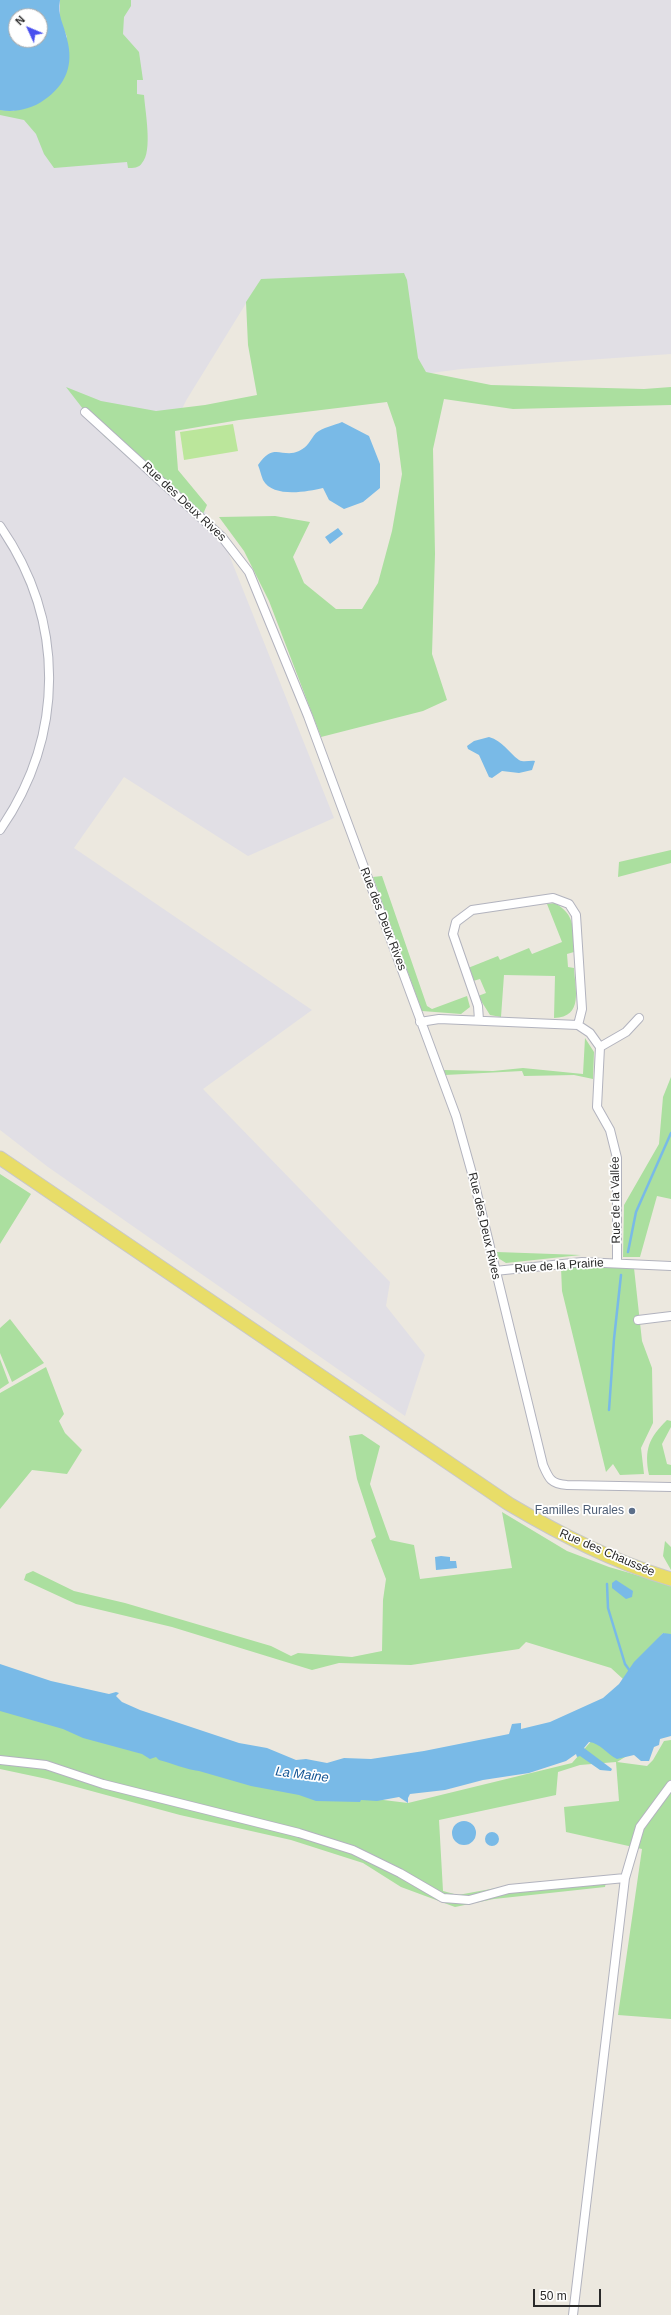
<!DOCTYPE html>
<html>
<head>
<meta charset="utf-8">
<style>
  body { margin:0 }
  #map { position:relative; width:671px; height:2315px; overflow:hidden; background:#ece8df; font-family:Helvetica,sans-serif }
  canvas { display:block }
  .north { position:absolute; left:8px; top:8px; width:40px; height:40px; box-sizing:border-box; background:#fff; border:1px solid #aaa; border-radius:50%; rotate:314deg; font-size:11px; font-weight:700; line-height:16px; text-align:center; color:#2b2b2b }
  .north::after { content:''; display:block; margin:auto; width:14px; height:18px; background:#4950ef; clip-path:polygon(50% 0,100% 100%,50% 72%,0 100%) }
  .scale { position:absolute; left:533px; top:2289px; width:68px; height:18px; box-sizing:border-box; border:2px solid #2b2b2b; border-top:0; padding-left:5px; font-size:12px; line-height:14px; white-space:nowrap; color:#2b2b2b; -webkit-text-stroke:3px #fff; paint-order:stroke }
</style>
</head>
<body>
<div id="map">
<canvas width="671" height="2315"></canvas>
<div class="north">N</div>
<div class="scale">50 m</div>
</div>
<script>
const ctx = document.querySelector('canvas').getContext('2d');
ctx.lineJoin = 'round';
function fillPath(path, color) {
  ctx.fillStyle = color;
  ctx.fill(path, 'evenodd');
}
function trace(path, color, width, dash) {
  ctx.strokeStyle = color;
  ctx.lineWidth = width;
  ctx.lineCap = dash ? 'butt' : 'round';
  ctx.setLineDash(dash || []);
  ctx.stroke(path);
}
function write(font, color, halo, rows, align = 'center') {
  ctx.font = font + ' Helvetica,sans-serif';
  ctx.lineWidth = 3.5;
  ctx.setLineDash([]);
  ctx.textBaseline = 'middle';
  ctx.strokeStyle = halo;
  ctx.fillStyle = color;
  for (const [text, x, y, turn = 0] of rows) {
    ctx.save();
    ctx.translate(x, y);
    ctx.rotate((+turn || 0) * Math.PI / 180);
    ctx.textAlign = isNaN(turn) ? turn : align;
    if (halo) ctx.strokeText(text, 0, 0);
    ctx.fillText(text, 0, 0);
    ctx.restore();
  }
}
fillPath(new Path2D(`
  M0,0H671V354L461,369L409,376L261,279L187,399L162,449L222,537L334,818L248,856L124,777L74,848L312,1010L203,1089L390,1282L386,1306L425,1355L405,1416L48,1167L0,1130ZM16,16H40V40H16Z`), '#e1dfe5');
fillPath(new Path2D(`
  M60,0H131V6L124,17L123,34L139,52L143,80H137V94L144,95C145,110 153,152 142,163C139,168 133,168 128,168L127,162L54,168L44,154L36,134L24,120L0,115V110L14,111L67,37L60,20Z
  M404,273L407,280L418,358L426,372L491,385L644,389L671,387V405L513,409L444,399L433,449L435,554L432,654L447,700L423,711L321,737L269,601L244,551L219,517L275,516L310,522L293,557L304,583L336,609H362L378,583L392,531L402,474L396,428L387,402L239,420L175,431L178,470L207,505L200,521L104,436L66,387L101,401L156,411L205,405L257,395L248,345L246,302L261,279Z
  M671,850V863L618,877L619,862Z
  M382,876L427,1006L432,1009L467,996L470,1007L461,1014L422,1011L373,877Z
  M555,903C577,916 572,929 574,952L567,954L568,967L574,968C575,989 584,1017 554,1018L555,976L504,975L501,1017L490,1015L478,996L486,993L480,979L473,981L468,968L498,956L500,960L529,948L532,954L562,942L547,904Z
  M585,1038L594,1052L593,1079L574,1075L524,1076L522,1071L445,1075L443,1070L493,1071L523,1068L583,1074Z
  M671,1077V1199L657,1196L640,1257H623L624,1205L659,1144L663,1097Z
  M0,1174L31,1194L0,1244Z
  M497,1252L581,1255L506,1263L498,1258Z
  M583,1265L634,1268L642,1341L652,1368L653,1423L641,1448L644,1474L620,1475L613,1464L606,1472L562,1291L561,1268Z
  M10,1319L44,1363L12,1382L0,1353V1328Z
  M0,1359L9,1383L0,1389Z
  M46,1367L64,1414L59,1421L65,1433L82,1450L67,1474L32,1470L0,1509V1393Z
  M667,1420L671,1421V1427L662,1444L667,1464L671,1465V1475H649C644,1449 649,1438 667,1420Z
  M362,1434L380,1446L370,1484L390,1540L414,1545L420,1579L512,1568L502,1512L567,1551L609,1567L671,1585V1636L663,1633L623,1679L611,1668L526,1642L519,1649L411,1665L339,1663L312,1670L172,1627L76,1604L24,1580L26,1574L33,1571L74,1591L125,1603L271,1646L291,1656L298,1653L352,1657L382,1651L383,1600L386,1579L371,1540L376,1537L357,1479L349,1436Z
  M665,1541L671,1547V1570L663,1556Z
  M0,1709L302,1790L408,1803L572,1763L594,1738L638,1749L617,1762L647,1766L653,1760L664,1741L671,1740V2019L618,2015L642,1849L566,1832L564,1807L619,1801L616,1762L580,1765L558,1772L556,1795L439,1820L443,1891L458,1895L518,1884L607,1876L605,1887L494,1899L455,1907L401,1887L363,1863L291,1840L180,1815L47,1779L0,1769Z`), '#abdf9f');
fillPath(new Path2D(`
  M233,424L238,451L184,460L180,432Z`), '#bbe69b');
fillPath(new Path2D(`
  M0,0H60C57,16 64,24 67,39C74,65 66,85 44,100C32,109 14,113 0,110ZM16,16H40V40H16Z
  M342,422L369,436L380,464V488L363,502L344,509L329,500L323,488C306,492 273,498 263,480C261,475 260,470 258,465C274,441 282,459 299,451C308,447 310,440 316,433C322,428 335,425 342,422Z
  M338,528L343,534L330,544L325,537Z
  M489,737C503,741 508,752 519,760C524,763 530,760 535,761L532,770L519,773L502,771L492,778L489,777L479,755L468,749L467,746L474,741Z
  M441,1556L450,1557V1561H456L457,1568L436,1570L435,1557Z
  M616,1580L633,1591L632,1597L626,1599L612,1588V1583Z
  M663,1633L671,1634V1736L660,1739L659,1745L654,1747L649,1761H641L634,1755L617,1759C607,1754 600,1743 589,1742L584,1748L612,1769L611,1771L600,1770L580,1756L577,1757L576,1754L566,1761L529,1773L483,1780L445,1790L410,1794L408,1798V1803L399,1797L377,1801L361,1800L360,1802L316,1801L299,1795L251,1786L199,1771C187,1770 171,1763 159,1760L156,1757L150,1759L142,1754L83,1738L63,1729L0,1711V1664L51,1681L109,1694L116,1692L119,1693L116,1696L122,1702L140,1710L239,1743L267,1748L296,1760L306,1759L327,1763L344,1758L371,1759L424,1751L509,1734L512,1724L521,1723V1729L550,1722L603,1698L619,1684L634,1662Z
  M452 1833a12 12 0 1 1 24 0a12 12 0 1 1-24 0Z
  M485 1839a7 7 0 1 1 14 0a7 7 0 1 1-14 0Z`), '#79bae7');
trace(new Path2D(`
  M628,1252L636,1212L671,1133
  M609,1410L614,1339L621,1275
  M607,1584L608,1608L625,1664L630,1671`), '#79bae7', 2.5);
const minor = new Path2D(`
  M85,412L222,537L249,572L308,716L456,1116L473,1177L543,1465C549,1479 551,1484 567,1485L671,1487
  M0,526C66,621 65,736 0,830
  M479,1020L478,1006L453,934L456,922L472,910L553,898L569,904L576,915L582,1009L578,1025
  M420,1022L439,1019L578,1025L590,1033L600,1047L597,1107L610,1130L617,1158V1262
  M600,1047L626,1032L639,1018
  M495,1271L582,1262L671,1266
  M638,1320L671,1316
  M0,1760L46,1765L103,1784L299,1833L353,1850L400,1873L443,1898L469,1900L509,1889L625,1878
  M573,2315L625,1878L640,1827L671,1785`);
const primary = new Path2D(`
  M0,1158L509,1504C560,1534 613,1562 671,1579`);
trace(minor, '#b2b3be', 10);
trace(primary, '#c8c8c8', 15);
trace(minor, '#fff', 8);
trace(primary, '#e8dd68', 13);
for (const [x, y, r, color] of [
  [632,1511,4,"#5c6f8a"]
]) {
  const dot = new Path2D();
  dot.arc(x, y, r, 0, 2 * Math.PI);
  ctx.fillStyle = color;
  ctx.fill(dot);
  trace(dot, '#fff', 1.5);
}
write('12px', '#2b2b2b', '#fff', [
  ["Rue des Deux Rives",184,502,43],
  ["Rue des Deux Rives",383,919,69],
  ["Rue de la Vallée",616,1200,-91],
  ["Rue des Deux Rives",484,1226,77],
  ["Rue de la Prairie",559,1266,-4],
  ["Rue des Chaussée",607,1553,23]
]);
write('12px', '#4e5e75', '#fff', [
  ["Familles Rurales",624,1511]
], 'right');
write('italic 13px', '#165795', '#fff', [
  ["La Maine",302,1775,7]
]);
</script>
</body>
</html>
